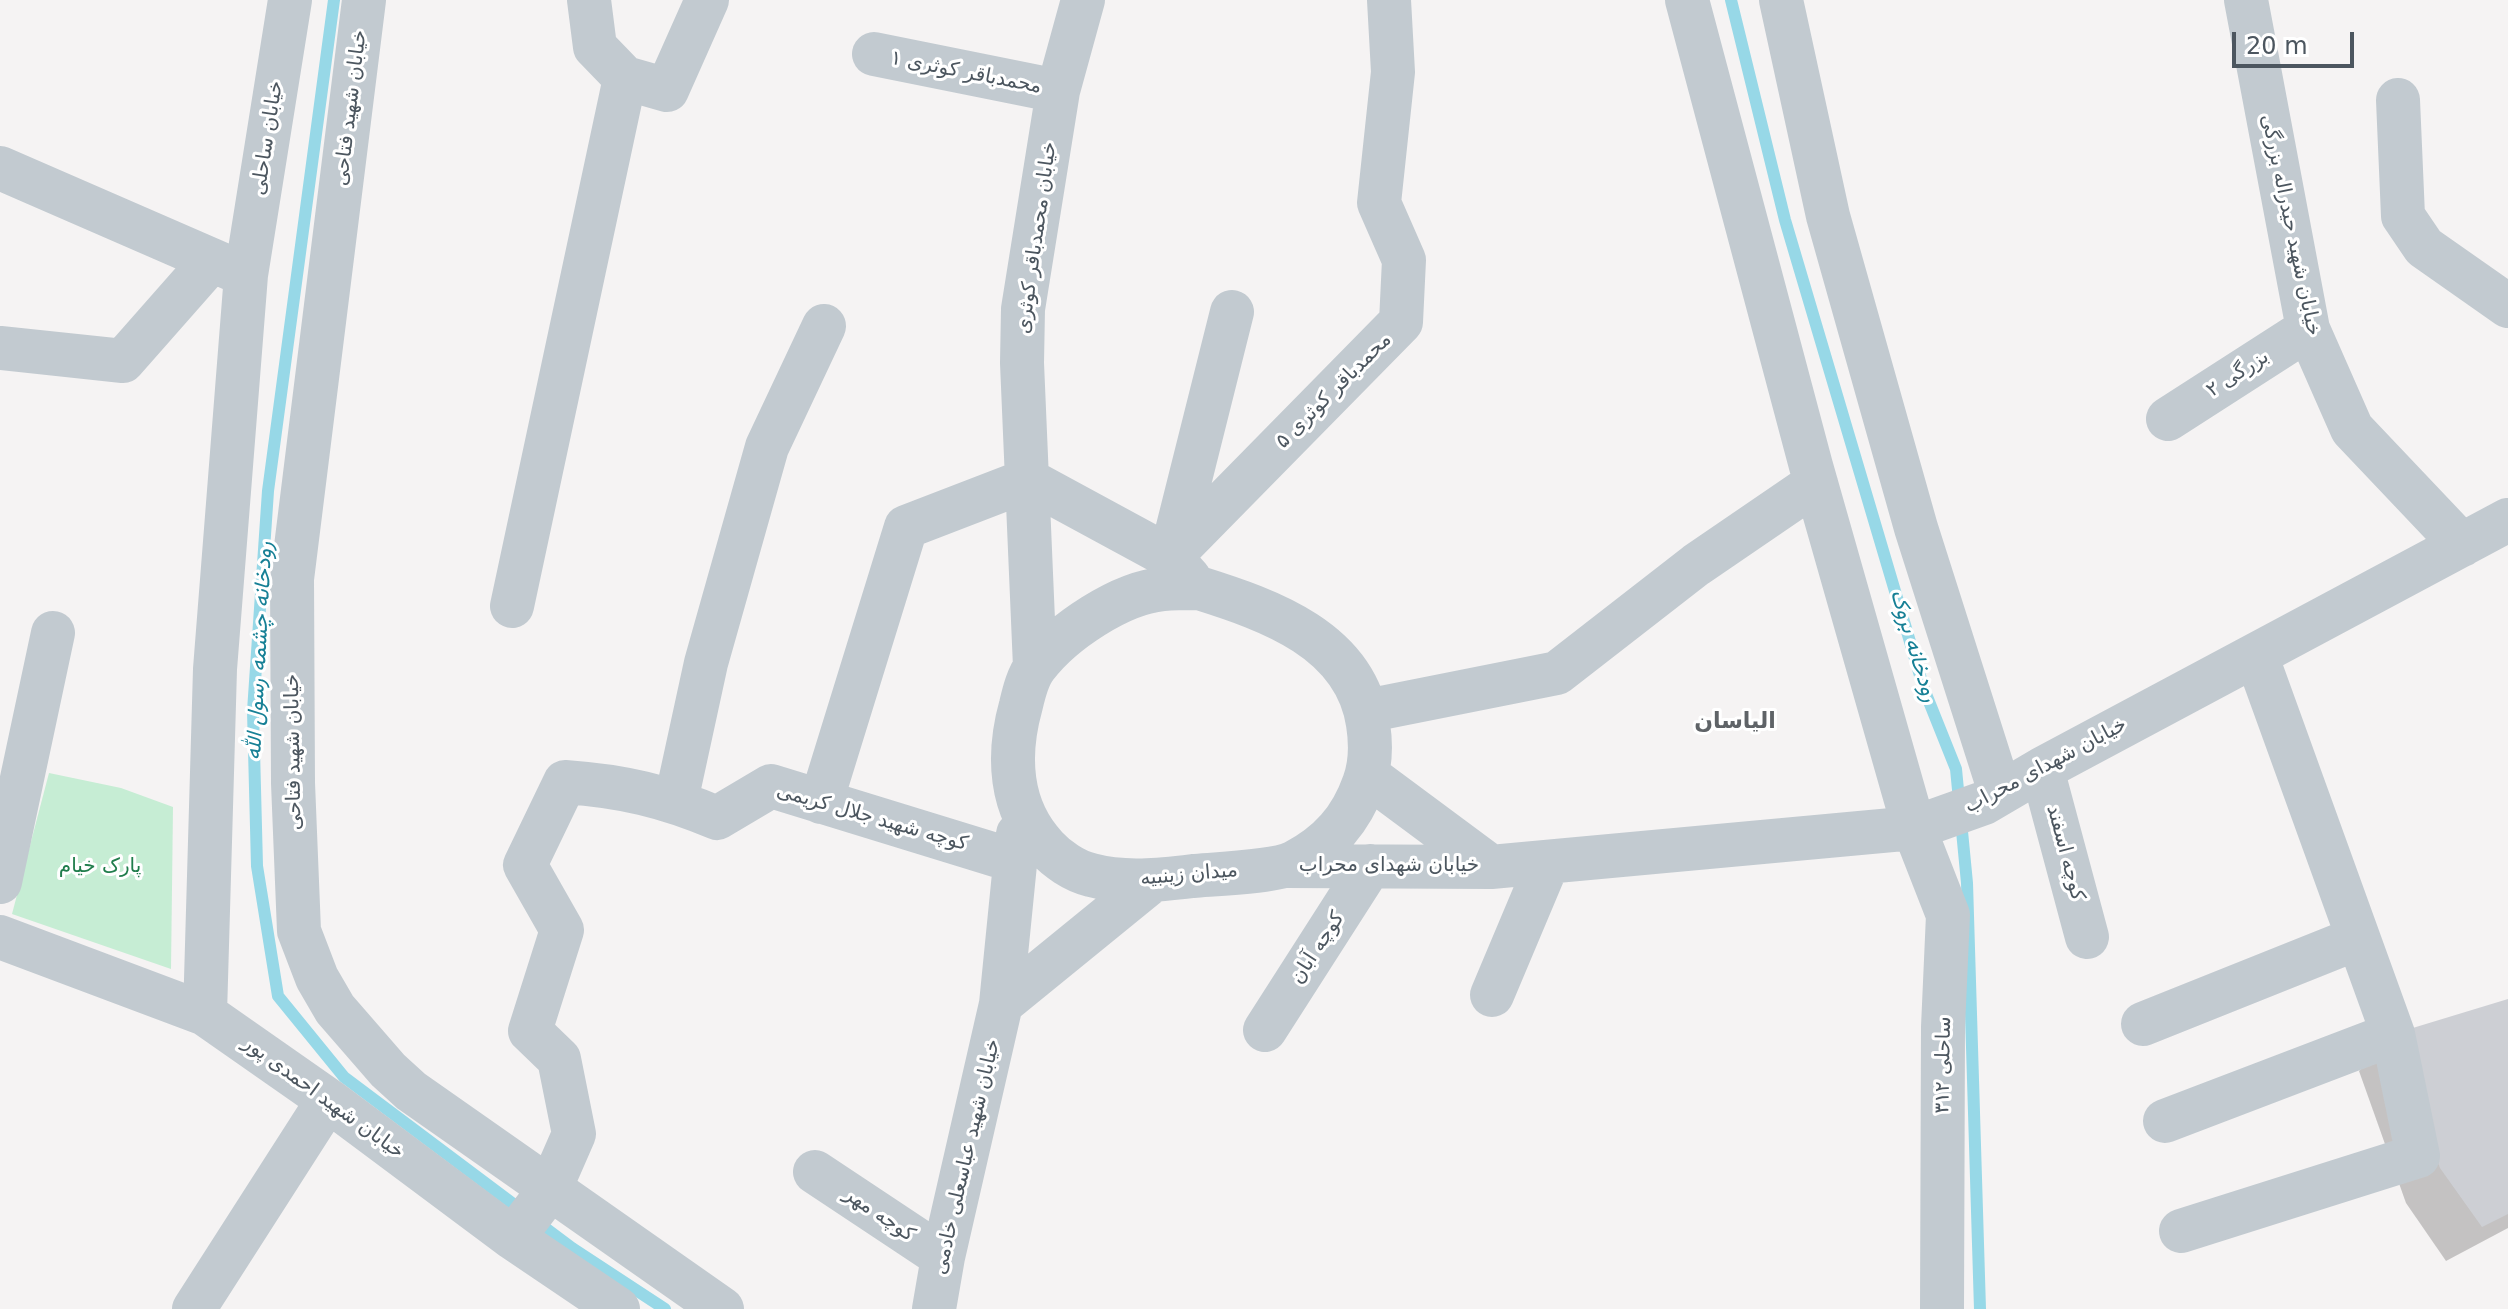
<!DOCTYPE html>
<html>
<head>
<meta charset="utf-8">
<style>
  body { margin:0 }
  #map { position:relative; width:2508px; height:1309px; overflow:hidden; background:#f5f3f3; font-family:"DejaVu Sans",sans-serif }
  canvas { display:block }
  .scale { position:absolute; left:2232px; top:32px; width:122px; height:36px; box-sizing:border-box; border:4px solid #4c565f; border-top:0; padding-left:10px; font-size:24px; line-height:28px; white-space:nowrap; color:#4c565f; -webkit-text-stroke:6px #fff; paint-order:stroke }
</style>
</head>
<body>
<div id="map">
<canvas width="2508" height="1309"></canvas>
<div class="scale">20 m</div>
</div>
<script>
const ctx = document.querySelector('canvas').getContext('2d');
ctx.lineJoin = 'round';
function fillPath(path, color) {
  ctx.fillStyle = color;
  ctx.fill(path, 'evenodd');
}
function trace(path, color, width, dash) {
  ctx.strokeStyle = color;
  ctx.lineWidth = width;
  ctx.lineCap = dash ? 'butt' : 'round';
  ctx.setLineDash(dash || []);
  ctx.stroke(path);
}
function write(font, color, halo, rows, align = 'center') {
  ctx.font = font + ' "DejaVu Sans",Vazirmatn,sans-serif';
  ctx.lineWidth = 6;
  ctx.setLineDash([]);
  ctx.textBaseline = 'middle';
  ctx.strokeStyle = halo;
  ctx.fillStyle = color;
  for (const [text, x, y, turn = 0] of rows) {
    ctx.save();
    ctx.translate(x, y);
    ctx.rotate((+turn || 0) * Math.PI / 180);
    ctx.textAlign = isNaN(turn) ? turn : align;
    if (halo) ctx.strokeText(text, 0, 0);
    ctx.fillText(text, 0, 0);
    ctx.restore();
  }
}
fillPath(new Path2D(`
  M49,773L121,788L173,807L171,969L12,914Z`), '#c6edd4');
fillPath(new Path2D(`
  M2508,1001V1228L2446,1261L2406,1203L2359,1071L2394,1036Z`), '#0003');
trace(new Path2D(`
  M334,0L268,491L253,711L257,866L278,996L344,1077L572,1248L665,1309
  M1731,0L1785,220L1924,689L1956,769L1967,883L1980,1309`), '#97d8e7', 12);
fillPath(new Path2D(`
  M2508,999V1214L2482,1227L2440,1168L2393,1034Z`), '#cdcfd4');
trace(new Path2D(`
  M364,0L292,579L293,783L299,931L317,978L335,1009L388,1070L411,1091L722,1309
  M1687,0L1811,466L1914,828L1948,915L1943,1027L1942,1309
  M1781,0L1828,216L1916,528L2000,792
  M2246,0L2308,329L2352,429L2462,545
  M874,54L1058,91
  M625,78L667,90L707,0
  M2398,100L2403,216L2424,247L2508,306
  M0,168L246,275L215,669L205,1014
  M246,275L290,0
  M0,348L123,361L212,260
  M2168,419L2308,329
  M1171,555L1232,312
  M1170,557L1401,322L1404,260L1379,203L1393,72L1389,0
  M1199,588C1269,610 1356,640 1368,724C1371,743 1371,764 1364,783C1351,820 1329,844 1295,862C1276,872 1217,874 1193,876C1160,880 1124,884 1091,875C1074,871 1057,859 1046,847C1009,808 1007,755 1021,705C1024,692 1028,676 1036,666C1062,632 1120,593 1163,589C1175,588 1187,588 1199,588Z
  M512,606L625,78L595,47L589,0
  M1035,667L1022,363L1023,309L1058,91L1083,0
  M1366,711L1557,673L1696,565L1816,483
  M2042,769L2087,937
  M1367,775L1491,867
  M676,801L706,663L767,447L824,326
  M821,802L906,527L1028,480L1170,557L1189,578
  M1287,866L1491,867L1914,828L1984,803L2042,769L2508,520
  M0,882L53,633
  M0,937L205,1014L328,1100L513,1238L618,1309
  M1492,995L1548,862
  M1001,1004L1152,881
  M2143,1024L2358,938
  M1265,1030L1370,866
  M2165,1121L2393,1034
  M815,1172L943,1257
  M2181,1231L2418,1156L2393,1034L2256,655
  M513,1238L550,1189L574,1134L559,1059L530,1031L562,930L525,865L565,782C622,786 665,796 717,818L771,786L1015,861
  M194,1309L328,1100
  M934,1309L943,1257L1001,1004L1018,834`), '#c2cad0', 44);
write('20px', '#4c565f', '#fff', [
  ["محمدباقر کوثری ۱",966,73,11],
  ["خیابان شهید فتاحی",351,108,-83],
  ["خیابان ساحلی",268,138,-81],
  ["خیابان شهید حیدراله بزرگی",2290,225,78],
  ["خیابان محمدباقر کوثری",1037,238,-82],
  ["بزرگی ۲",2238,374,-33],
  ["محمدباقر کوثری ۵",1334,391,-45],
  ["خیابان شهید فتاحی",294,752,-91],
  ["خیابان شهدای محراب",2046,766,-28],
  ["کوچه شهید جلال کریمی",872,818,16],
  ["کوچه اسفند",2065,853,75],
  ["خیابان شهدای محراب",1389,866],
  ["میدان زینبیه",1189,875,-5],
  ["کوچه آبان",1318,948,-57],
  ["ساحلی ۳۱۲",1944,1065,-89],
  ["خیابان شهید احمدی پور",323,1098,36],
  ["خیابان شهید عباسعلی خادمی",967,1157,-77],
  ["کوچه مهر",879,1215,34]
]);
write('20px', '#207d4c', '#fff', [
  ["پارک خيام",100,867]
]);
write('italic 22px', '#178096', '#fff', [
  ["رودخانه بروک",1913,646,73],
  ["رودخانه چشمه رسول الله",260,651,-87]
]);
write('bold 22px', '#5f6367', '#fff', [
  ["الیاسان",1735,722]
]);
</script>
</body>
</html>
